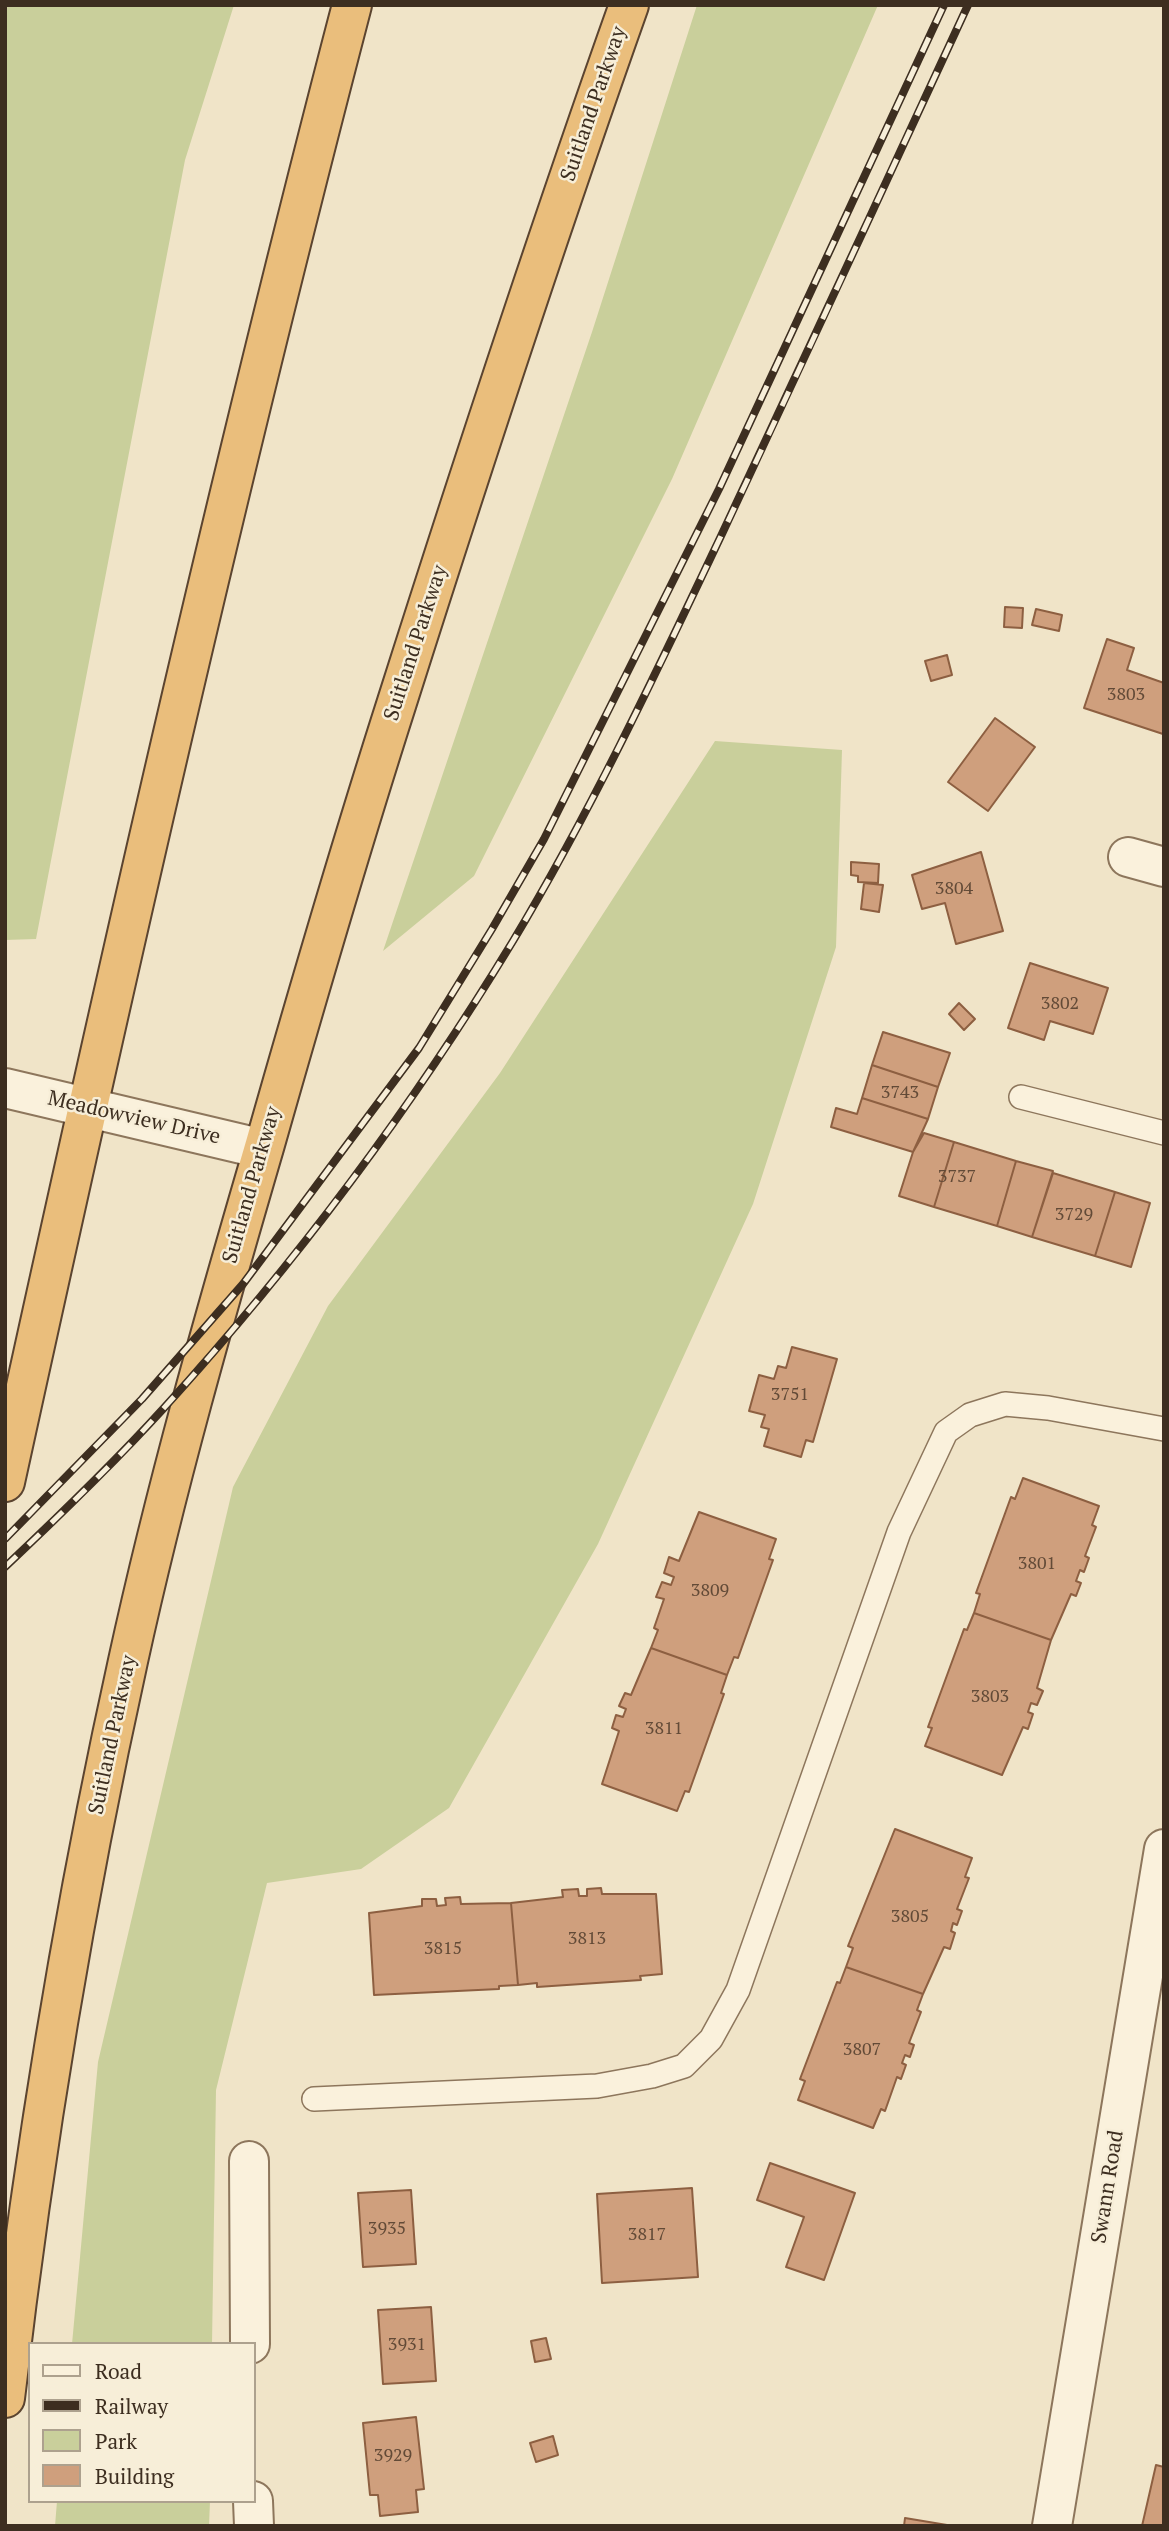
<!DOCTYPE html>
<html>
<head>
<meta charset="utf-8">
<style>
  body { margin:0 }
  #map { position:relative; width:1169px; height:2531px; overflow:hidden; background:#f0e4c8; font-family:"PT Serif",serif }
  canvas { display:block }
  .frame { position:absolute; inset:0; border:7px solid #3d2e20; pointer-events:none }
  .legend { position:absolute; left:28px; top:2342px; width:228px; height:161px; box-sizing:border-box; background:#f7eed8; border:2px solid #ada18e; margin:0; padding:9px 12px; list-style:none; font-size:21px; color:#3d2e20 }
  .legend li { display:flex; align-items:center; gap:14px; height:35px }
  .legend b { width:35px; border:2px solid #ada18e }
</style>
</head>
<body>
<div id="map">
<canvas width="1169" height="2531"></canvas>
<div class="frame"></div>
<ul class="legend">
<li><b style="height:9px;background:#faf1dc"></b>Road</li>
<li><b style="height:9px;background:#3d2e20"></b>Railway</li>
<li><b style="height:19px;background:#c9cf9b"></b>Park</li>
<li><b style="height:19px;background:#cf9f7d"></b>Building</li>
</ul>
</div>
<script>
const ctx = document.querySelector('canvas').getContext('2d');
ctx.lineJoin = 'round';
function fillPath(path, color) {
  ctx.fillStyle = color;
  ctx.fill(path, 'evenodd');
}
function trace(path, color, width, dash) {
  ctx.strokeStyle = color;
  ctx.lineWidth = width;
  ctx.lineCap = dash ? 'butt' : 'round';
  ctx.setLineDash(dash || []);
  ctx.stroke(path);
}
function write(font, color, halo, rows, align = 'center') {
  ctx.font = font + ' "PT Serif",serif';
  ctx.lineWidth = 5;
  ctx.setLineDash([]);
  ctx.textBaseline = 'middle';
  ctx.strokeStyle = halo;
  ctx.fillStyle = color;
  for (const [text, x, y, turn = 0] of rows) {
    ctx.save();
    ctx.translate(x, y);
    ctx.rotate((+turn || 0) * Math.PI / 180);
    ctx.textAlign = isNaN(turn) ? turn : align;
    if (halo) ctx.strokeText(text, 0, 0);
    ctx.fillText(text, 0, 0);
    ctx.restore();
  }
}
fillPath(new Path2D(`
  M5,5H234L185,160L36,939L5,940Z
  M697,5H878L672,479L474,876L383,951L592,332Z
  M715,741L842,750L836,947L753,1204L598,1544L449,1808L361,1869L267,1883L216,2090L212,2344H72L98,2062L233,1487L328,1306L500,1073Z
  M57,2501H210L209,2526H55Z`), '#c9cf9b');
const building = new Path2D(`
  M1005,607L1023,608L1022,628L1004,627Z
  M1036,609L1062,615L1059,631L1032,625Z
  M1107,639L1134,648L1127,670L1164,683L1163,734L1084,708Z
  M947,655L952,675L931,681L925,661Z
  M995,718L1035,747L988,811L948,782Z
  M981,852L1003,931L956,944L945,903L922,909L912,875Z
  M851,862L879,864L878,883L858,882V876L851,875Z
  M864,883L883,885L879,912L861,909Z
  M1030,963L1108,988L1093,1034L1050,1021L1044,1040L1008,1028Z
  M959,1003L975,1019L964,1030L949,1014Z
  M883,1032L950,1053L938,1087L872,1065Z
  M872,1065L938,1087L928,1119L862,1098Z
  M862,1098L928,1119L913,1152L831,1127L836,1108L857,1114Z
  M924,1133L954,1142L934,1207L899,1196L913,1152Z
  M954,1142L1016,1161L997,1226L934,1207Z
  M1016,1161L1053,1171L1032,1237L997,1226Z
  M1053,1173L1115,1192L1095,1256L1032,1237Z
  M1115,1192L1150,1203L1131,1267L1095,1256Z
  M792,1347L837,1359L813,1442L806,1440L801,1457L764,1446L769,1429L761,1427L765,1415L749,1411L759,1375L774,1379L778,1366L786,1368Z
  M1023,1478L1099,1506L1092,1525L1096,1527L1085,1556L1089,1558L1084,1572L1080,1570L1076,1581L1081,1583L1076,1596L1071,1594L1051,1640L974,1613L980,1594L976,1593L1011,1497L1015,1499Z
  M699,1512L776,1539L769,1559L773,1560L738,1658L734,1657L727,1675L651,1648L658,1630L654,1628L664,1599L656,1597L662,1582L671,1585L674,1577L664,1573L669,1557L679,1561Z
  M974,1613L1051,1640L1037,1688L1043,1691L1037,1705L1031,1703L1028,1712L1033,1714L1028,1729L1023,1727L1002,1775L925,1746L932,1728L928,1727L964,1629L967,1630Z
  M651,1648L727,1675L721,1693L724,1694L689,1792L685,1791L677,1811L602,1784L619,1731L612,1728L616,1715L623,1717L626,1709L619,1706L625,1693L631,1695Z
  M895,1829L972,1858L965,1877L969,1878L957,1909L962,1911L957,1925L953,1923L951,1931L955,1933L950,1949L944,1947L923,1994L846,1967L853,1948L848,1946Z
  M601,1888L602,1894H656L662,1974L640,1976L641,1980L537,1987V1983L518,1985L511,1903L563,1897L562,1890L578,1889L579,1896H587V1889Z
  M460,1897L461,1904L511,1903L518,1985L499,1986V1989L374,1995L369,1913L422,1906V1899H436L437,1906L446,1905L445,1898Z
  M846,1967L923,1994L917,2010L921,2012L909,2043L914,2045L910,2057L905,2055L902,2063L906,2065L901,2079L897,2077L885,2111L881,2109L873,2128L798,2100L805,2081L800,2079L837,1982L840,1983Z
  M770,2163L855,2193L824,2280L786,2267L804,2217L757,2200Z
  M692,2188L698,2277L602,2283L597,2194Z
  M411,2190L416,2264L363,2267L358,2193Z
  M431,2307L436,2381L383,2384L378,2310Z
  M546,2338L551,2359L535,2362L531,2341Z
  M416,2417L424,2489L416,2490L418,2512L380,2516L378,2495H370L363,2423Z
  M553,2436L558,2455L536,2462L530,2443Z
  M1156,2465L1164,2467V2526H1142Z
  M905,2518L953,2526H904Z`);
fillPath(building, '#cf9f7d');
trace(building, '#8d5f41', 2);
const service = new Path2D(`
  M1021,1097L1164,1133
  M314,2099L597,2086L652,2076L684,2066L711,2039L738,1990L899,1532L946,1432L970,1415L1005,1404L1048,1408L1164,1429`);
const minor = new Path2D(`
  M1128,857L1164,867
  M5,1088L263,1149
  M249,2161L250,2344
  M253,2501L254,2526
  M1052,2526L1164,1849`);
const trunk = new Path2D(`
  M5,1482C113,988 224,495 352,5
  M5,2398C34,2150 74,1905 128,1661C166,1487 215,1315 265,1144C307,996 350,849 397,702C471,469 547,236 629,5`);
trace(service, '#8d765c', 26);
trace(minor, '#8d765c', 42);
trace(trunk, '#5b4430', 42);
trace(service, '#faf1dc', 23);
trace(minor, '#faf1dc', 38);
trace(trunk, '#eabe7c', 38);
const rail = new Path2D(`
  M5,1539L142,1399L243,1284L419,1048L492,929L544,839L719,489L944,5
  M5,1567C59,1516 113,1464 163,1409C294,1265 412,1108 513,941C591,811 656,673 721,536C804,360 886,182 968,5`);
trace(rail, '#3d2e20', 8);
trace(rail, '#f7eed8', 5, [16]);
write('18px', '#624a37', null, [
  ["3803",1126,695],
  ["3804",954,889],
  ["3802",1060,1004],
  ["3743",900,1093],
  ["3737",957,1177],
  ["3729",1074,1215],
  ["3751",790,1395],
  ["3801",1037,1564],
  ["3809",710,1591],
  ["3803",990,1697],
  ["3811",664,1729],
  ["3805",910,1917],
  ["3813",587,1939],
  ["3815",443,1949],
  ["3807",862,2050],
  ["3935",387,2229],
  ["3817",647,2235],
  ["3931",407,2345],
  ["3929",393,2456]
]);
write('21px', '#3d2e20', '#f7eed8', [
  ["Suitland Parkway",594,104,-71],
  ["Suitland Parkway",416,643,-72],
  ["Meadowview Drive",134,1118,13],
  ["Suitland Parkway",252,1185,-74],
  ["Suitland Parkway",113,1735,-78],
  ["Swann Road",1108,2187,-81]
]);
</script>
</body>
</html>
